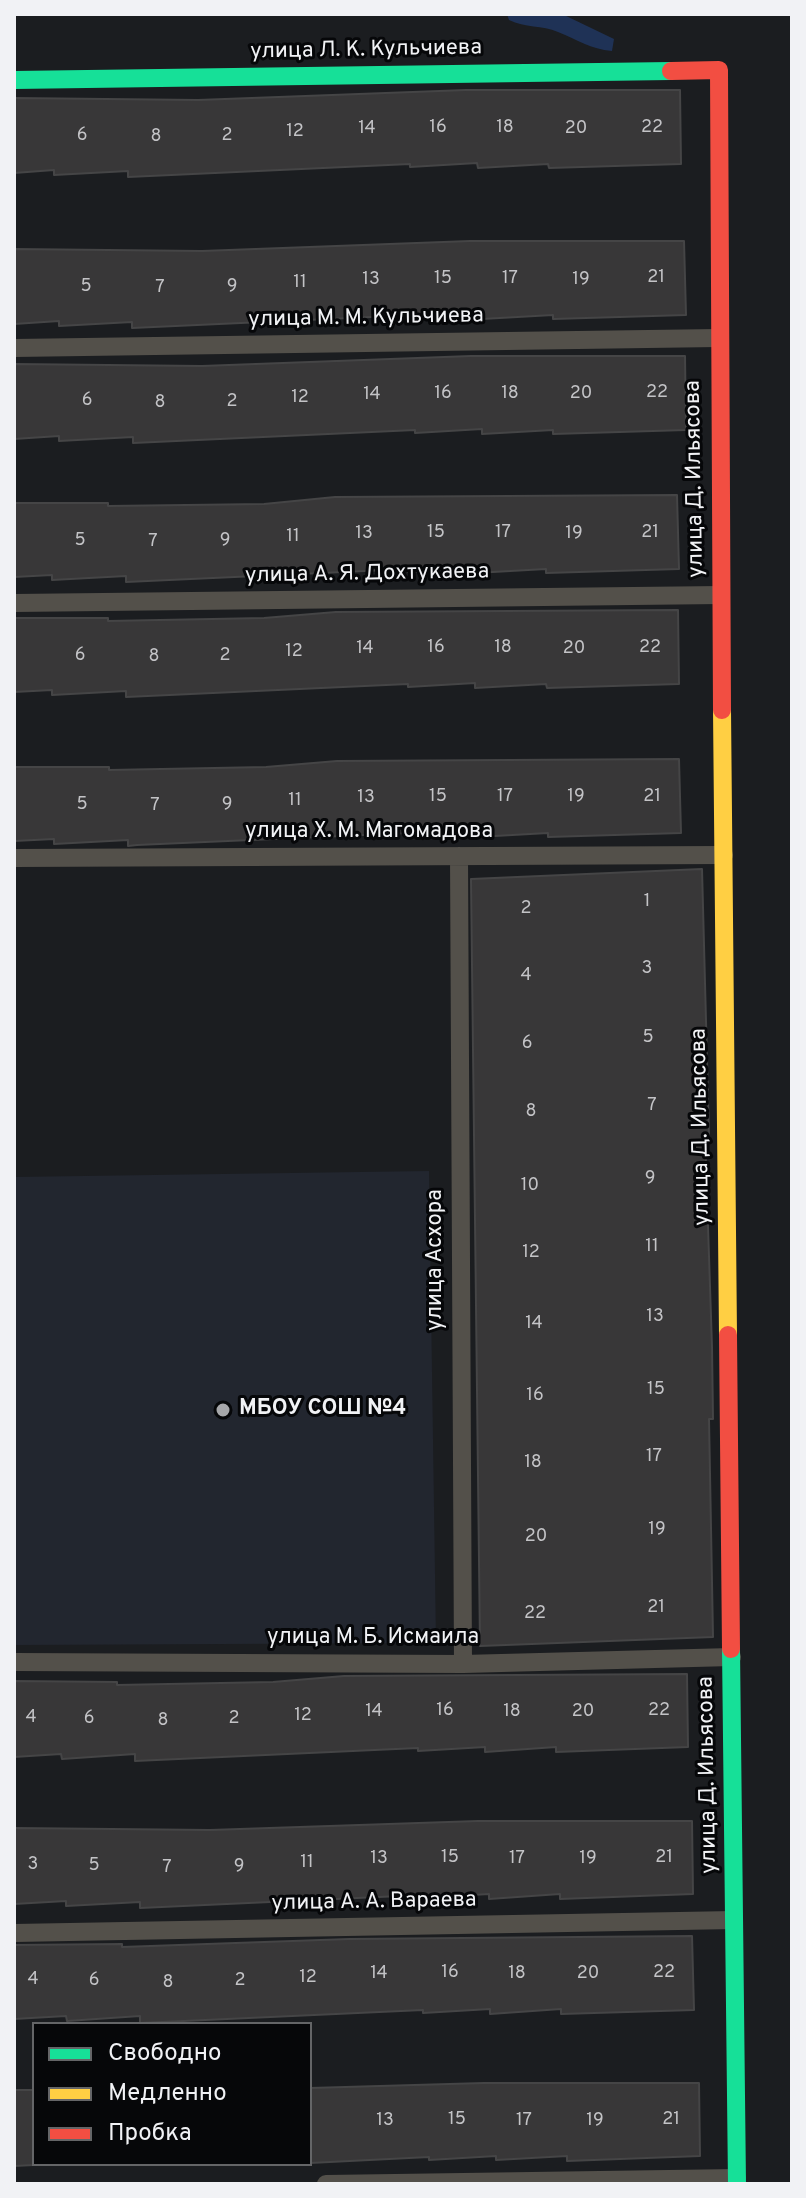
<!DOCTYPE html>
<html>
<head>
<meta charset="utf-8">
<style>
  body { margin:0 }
  #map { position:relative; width:806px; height:2198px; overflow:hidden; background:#1b1d20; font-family:Overpass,sans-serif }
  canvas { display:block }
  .frame { position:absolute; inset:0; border:16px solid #f1f2f5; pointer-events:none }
  .legend { position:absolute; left:32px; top:2022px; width:280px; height:144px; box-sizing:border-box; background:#060709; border:2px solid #646567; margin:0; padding:10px 14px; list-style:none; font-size:24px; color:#f1f2f5 }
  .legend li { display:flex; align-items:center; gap:16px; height:40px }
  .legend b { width:40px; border:2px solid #646567 }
</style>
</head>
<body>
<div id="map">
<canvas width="806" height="2198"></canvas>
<div class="frame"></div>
<ul class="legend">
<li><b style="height:10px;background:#16e098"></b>Свободно</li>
<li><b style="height:10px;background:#ffcf43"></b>Медленно</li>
<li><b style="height:10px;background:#f24e42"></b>Пробка</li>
</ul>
</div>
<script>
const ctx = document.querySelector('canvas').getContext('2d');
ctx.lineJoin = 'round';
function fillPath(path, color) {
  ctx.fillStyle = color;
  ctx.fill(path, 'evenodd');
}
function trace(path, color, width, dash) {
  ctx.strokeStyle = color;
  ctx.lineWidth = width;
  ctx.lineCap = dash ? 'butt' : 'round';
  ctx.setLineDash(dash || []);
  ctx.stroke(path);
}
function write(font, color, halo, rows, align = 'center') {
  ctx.font = font + ' Overpass,sans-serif';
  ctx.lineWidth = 6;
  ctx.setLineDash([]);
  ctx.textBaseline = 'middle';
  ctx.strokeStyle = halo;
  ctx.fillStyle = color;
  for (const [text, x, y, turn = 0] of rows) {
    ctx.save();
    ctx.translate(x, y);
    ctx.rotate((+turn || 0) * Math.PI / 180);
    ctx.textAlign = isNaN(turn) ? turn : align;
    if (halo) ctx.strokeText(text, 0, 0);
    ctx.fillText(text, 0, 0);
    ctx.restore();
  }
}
fillPath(new Path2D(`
  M429,1171L436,1643L14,1645V1177Z`), '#22262f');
fillPath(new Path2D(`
  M507,14H562L614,39L612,51C590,49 578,40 558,32C542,25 525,28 509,20Z`), '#1f3256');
const building = new Path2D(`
  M466,90H680L681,164L549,168L548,164L478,168L477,163L410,167V164L128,177V171L54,175V170L14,173V98L198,100Z
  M470,241H684L686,315L553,319V315L482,319V314L415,318V315L132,328V322L59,326V321L14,324V249L202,251Z
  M471,356H685L686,430L553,434V430L482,434V429L415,433V430L133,443V437L59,441V436L14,439V364L202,366Z
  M677,495L679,569L546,573V569L475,573V569L408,572V569L126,582V576L52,580V575L14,577V503H108V506L264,504L335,497Z
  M678,610L679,684L547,688L546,684L475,688V683L408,687V684L126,697V691L52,695V690L14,692V618H108V621L264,618L336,612Z
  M679,759L681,833L548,837V833L477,837V832L410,836V833L137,845L128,846V840L54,844V839L14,841V767H109V770L266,767L337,761Z
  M702,869L709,1135H705L712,1347L713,1419H709L713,1637L480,1646L471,879Z
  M687,1674L688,1747L556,1752V1747L485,1752V1747L418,1751V1748L135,1761V1754L62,1759L61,1754L14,1757V1681L117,1682V1685L273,1682L344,1676Z
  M478,1821H692L693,1894L560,1899V1894L489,1899V1894L422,1898V1895L140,1908V1902L66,1906V1901L14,1904V1828L210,1830Z
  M692,1936L694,2010L561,2014V2009L490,2014V2009L423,2013V2010L140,2023V2016L67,2021L66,2016L14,2019V1945L122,1944V1947L349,1939Z
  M484,2083H699L700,2156L567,2161V2156L496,2160V2156L429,2160V2157L310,2163V2088Z
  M14,2090H34V2165L14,2166Z`);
fillPath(building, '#383738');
trace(building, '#454546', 2);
trace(new Path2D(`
  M14,348L718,338
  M14,603L721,595
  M459,856L463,1664
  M14,858L724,855
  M14,1662L463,1664L732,1657
  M14,1933L734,1920
  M326,2184L737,2178`), '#53504a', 18);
trace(new Path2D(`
  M14,80L671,71
  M731,1649L737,2184`), '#16e098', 18);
trace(new Path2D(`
  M722,710L728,1335`), '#ffcf43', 18);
trace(new Path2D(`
  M671,71L719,70L722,710
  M728,1335L731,1649`), '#f24e42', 18);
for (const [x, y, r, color] of [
  [223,1410,8,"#a6a7aa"]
]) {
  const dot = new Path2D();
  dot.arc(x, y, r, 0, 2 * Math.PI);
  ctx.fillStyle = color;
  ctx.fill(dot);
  trace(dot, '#060709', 3);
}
write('18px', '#c3c3c6', null, [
  ["16",438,128],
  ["18",505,128],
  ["22",652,128],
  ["14",367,129],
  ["20",576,129],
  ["12",295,132],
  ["6",82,136],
  ["2",227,136],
  ["8",156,137],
  ["21",656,278],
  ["15",443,279],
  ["17",510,279],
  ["13",371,280],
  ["19",581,280],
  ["11",300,283],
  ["5",86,287],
  ["9",232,287],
  ["7",160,288],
  ["22",657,393],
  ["16",443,394],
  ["18",510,394],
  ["20",581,394],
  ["14",372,395],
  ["12",300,398],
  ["6",87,401],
  ["2",232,402],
  ["8",160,403],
  ["15",436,533],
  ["17",503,533],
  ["21",650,533],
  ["13",364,534],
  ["19",574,534],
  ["11",293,537],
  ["5",80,541],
  ["9",225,541],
  ["7",153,542],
  ["16",436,648],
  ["18",503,648],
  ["22",650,648],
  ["14",365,649],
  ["20",574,649],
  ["12",294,652],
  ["6",80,656],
  ["2",225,656],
  ["8",154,657],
  ["15",438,797],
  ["17",505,797],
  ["19",576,797],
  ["21",652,797],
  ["13",366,798],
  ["11",295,801],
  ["5",82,805],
  ["9",227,805],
  ["7",155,806],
  ["1",647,902],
  ["2",526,909],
  ["3",647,969],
  ["4",526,976],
  ["5",648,1038],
  ["6",527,1044],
  ["7",652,1106],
  ["8",531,1112],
  ["9",650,1179],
  ["10",530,1186],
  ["11",652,1247],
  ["12",531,1253],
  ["13",655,1317],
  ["14",534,1324],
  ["15",656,1390],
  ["16",535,1396],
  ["17",654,1457],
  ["18",533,1463],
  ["19",657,1530],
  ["20",536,1537],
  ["21",656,1608],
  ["22",535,1614],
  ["16",445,1711],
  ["22",659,1711],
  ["14",374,1712],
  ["18",512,1712],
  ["20",583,1712],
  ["12",303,1716],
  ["4",31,1718],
  ["6",89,1719],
  ["2",234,1719],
  ["8",163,1721],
  ["15",450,1858],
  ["21",664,1858],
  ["13",379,1859],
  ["17",517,1859],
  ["19",588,1859],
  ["11",307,1863],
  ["3",33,1865],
  ["5",94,1866],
  ["9",239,1867],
  ["7",167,1868],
  ["16",450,1973],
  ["22",664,1973],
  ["14",379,1974],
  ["18",517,1974],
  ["20",588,1974],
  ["12",308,1978],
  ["4",33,1980],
  ["6",94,1981],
  ["2",240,1981],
  ["8",168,1983],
  ["15",457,2120],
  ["21",671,2120],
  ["13",385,2121],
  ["17",524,2121],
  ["19",595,2121]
]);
write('22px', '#f1f2f5', '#060709', [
  ["улица Л. К. Кульчиева",366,51,-1],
  ["улица М. М. Кульчиева",366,319,-1],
  ["улица Д. Ильясова",696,479,-91],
  ["улица А. Я. Дохтукаева",367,575,-1],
  ["улица Х. М. Магомадова",369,833],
  ["улица Д. Ильясова",702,1127,-91],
  ["улица Асхора",437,1260,-90],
  ["улица М. Б. Исмаила",373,1639],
  ["улица Д. Ильясова",709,1775,-91],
  ["улица А. А. Вараева",374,1903,-1]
]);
write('bold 22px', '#f1f2f5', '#060709', [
  ["МБОУ СОШ №4",239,1410]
], 'left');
</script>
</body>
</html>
